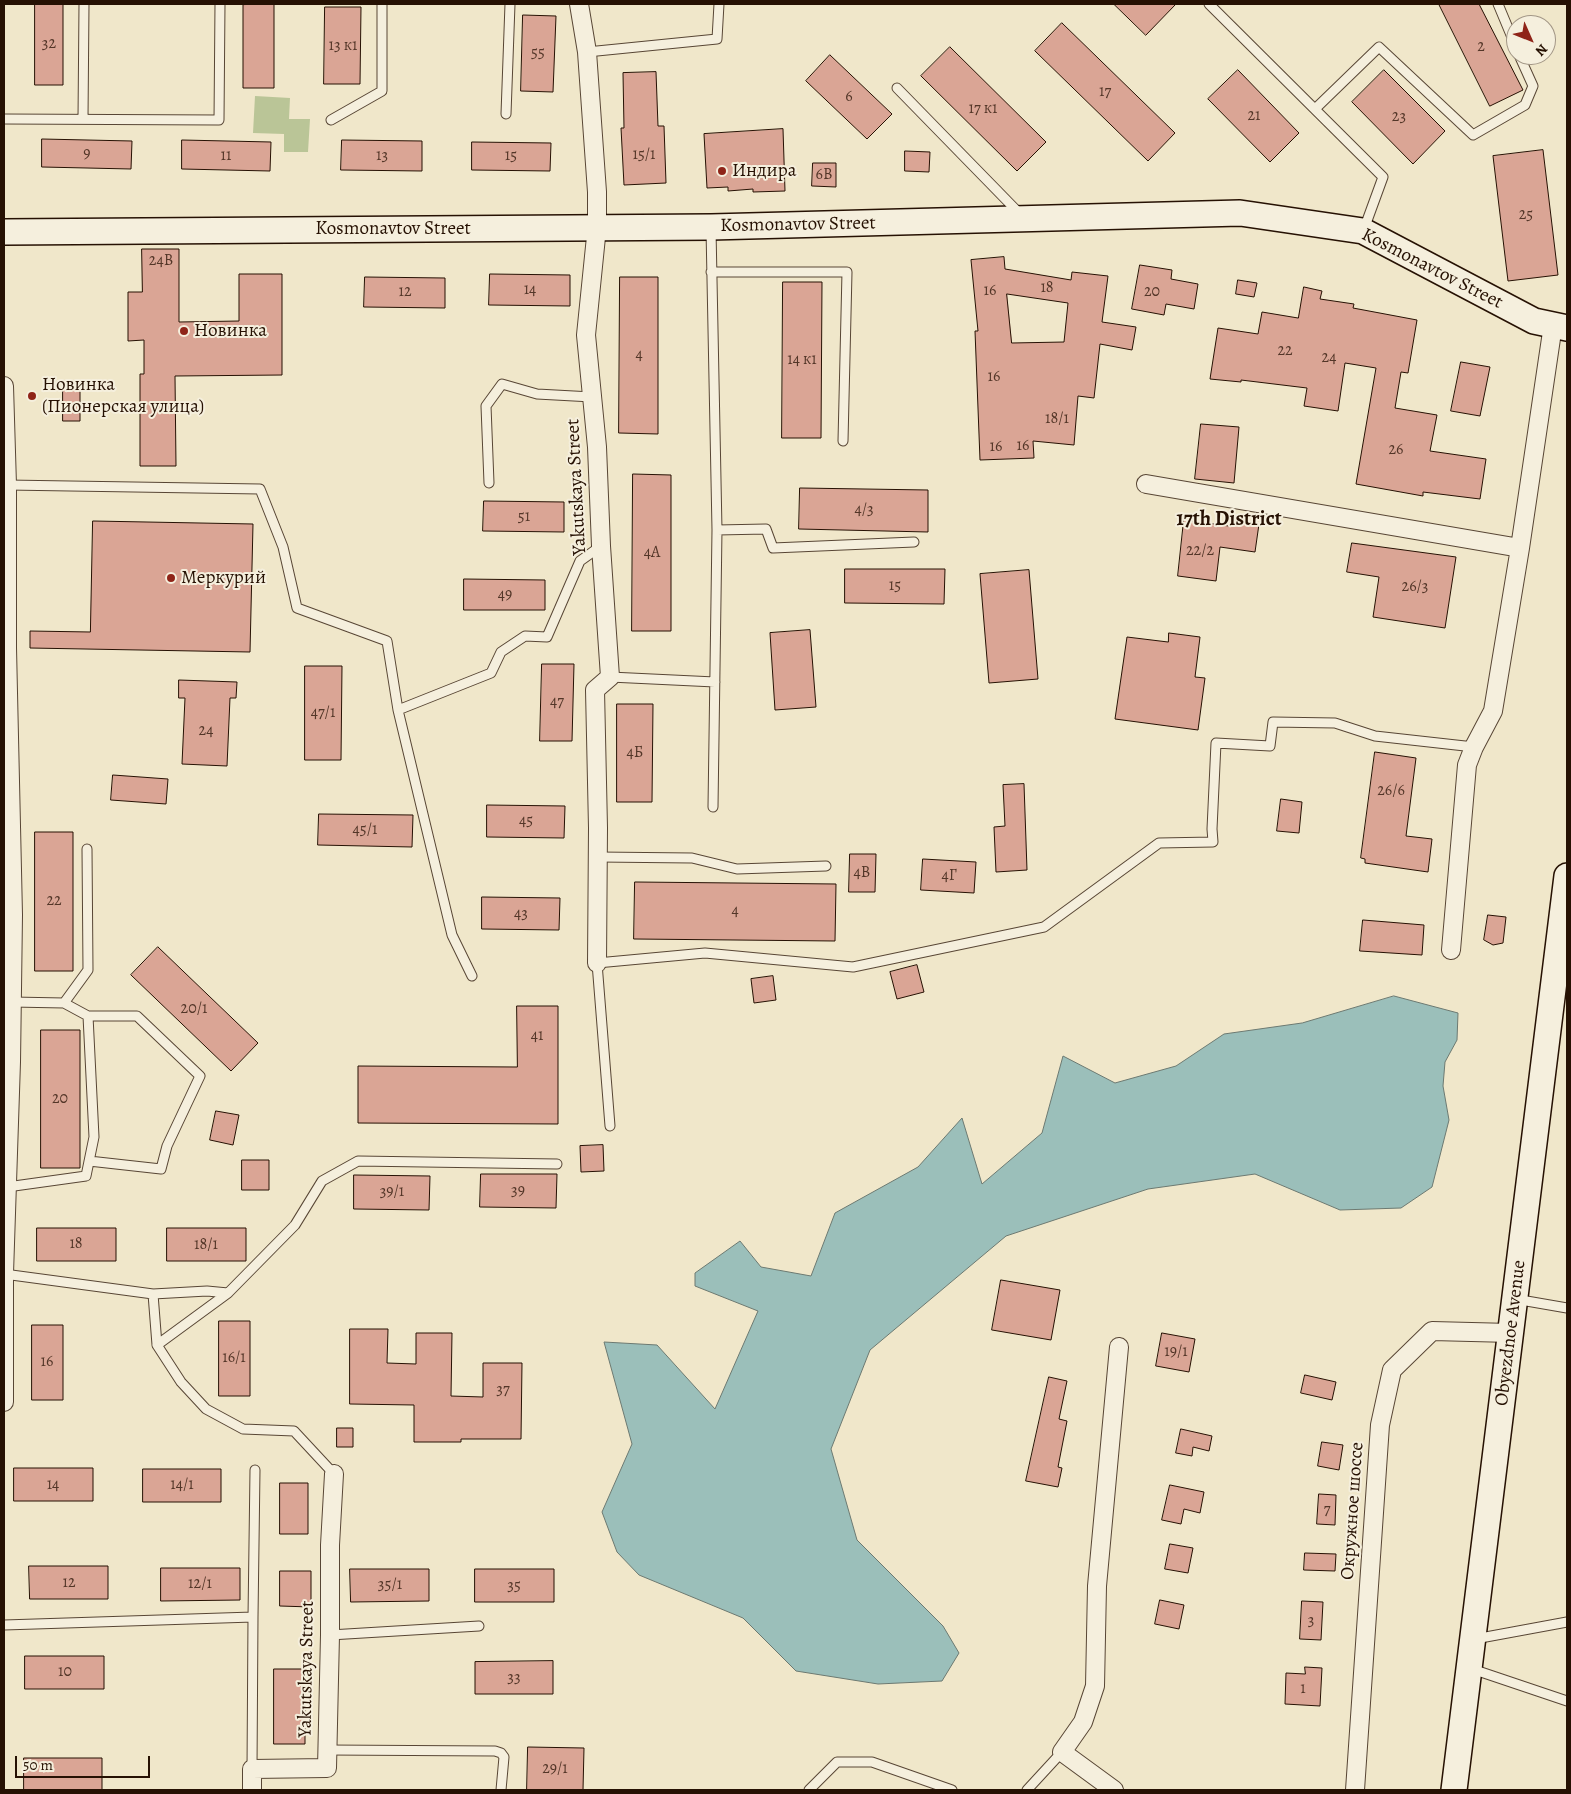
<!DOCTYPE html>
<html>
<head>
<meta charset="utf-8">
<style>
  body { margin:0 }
  #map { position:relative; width:1571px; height:1794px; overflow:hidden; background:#f0e7ca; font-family:Alegreya,serif }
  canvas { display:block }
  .frame { position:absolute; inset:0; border:5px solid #261103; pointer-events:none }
  .north { position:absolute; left:1506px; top:15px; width:50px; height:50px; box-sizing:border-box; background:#f5efdd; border:1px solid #a29686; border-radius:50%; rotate:134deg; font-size:14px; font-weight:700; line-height:20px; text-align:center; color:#261103 }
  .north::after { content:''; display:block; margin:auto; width:18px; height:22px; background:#8f2418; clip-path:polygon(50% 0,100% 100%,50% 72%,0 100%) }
  .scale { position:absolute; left:15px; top:1756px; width:135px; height:22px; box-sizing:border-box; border:2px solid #261103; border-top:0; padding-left:6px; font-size:15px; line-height:18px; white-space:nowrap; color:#261103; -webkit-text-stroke:4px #f5efdd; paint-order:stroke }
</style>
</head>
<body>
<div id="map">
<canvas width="1571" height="1794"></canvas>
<div class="frame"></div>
<div class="north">N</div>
<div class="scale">50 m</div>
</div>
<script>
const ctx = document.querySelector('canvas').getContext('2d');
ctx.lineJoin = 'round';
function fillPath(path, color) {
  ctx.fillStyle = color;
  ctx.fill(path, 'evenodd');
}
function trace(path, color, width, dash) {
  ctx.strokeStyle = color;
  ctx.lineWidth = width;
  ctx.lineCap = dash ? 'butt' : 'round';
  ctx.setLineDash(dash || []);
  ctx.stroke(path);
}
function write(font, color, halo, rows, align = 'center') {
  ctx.font = font + ' Alegreya,serif';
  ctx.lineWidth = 4;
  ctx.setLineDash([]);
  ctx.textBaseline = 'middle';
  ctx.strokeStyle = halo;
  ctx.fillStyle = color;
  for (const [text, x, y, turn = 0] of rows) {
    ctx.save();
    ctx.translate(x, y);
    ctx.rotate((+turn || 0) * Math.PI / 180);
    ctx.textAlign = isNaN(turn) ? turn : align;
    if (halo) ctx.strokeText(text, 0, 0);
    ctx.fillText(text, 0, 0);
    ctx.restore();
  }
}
fillPath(new Path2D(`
  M255,96L290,98L289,119H310L308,152H284V134L253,133Z`), '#bac597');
const water = new Path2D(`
  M1394,996L1458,1013L1457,1040L1445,1062L1443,1086L1449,1120L1432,1187L1401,1208L1340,1210L1255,1174L1148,1189L1006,1236L870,1350L831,1449L857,1540L943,1626L959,1653L942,1681L878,1684L796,1671L743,1618L639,1575L617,1552L602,1512L632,1444L604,1342L657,1345L715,1409L758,1311L695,1286V1273L740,1241L761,1267L811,1276L835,1213L918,1167L962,1118L982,1184L1042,1133L1063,1056L1115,1083L1176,1066L1224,1034L1302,1023Z`);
fillPath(water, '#9bbfba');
trace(water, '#6c7971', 1);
const building = new Path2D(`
  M35,4H63V85H35Z
  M274,4V88H243V5Z
  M1114,4H1176L1146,35Z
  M1439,4H1479L1523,90L1490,106Z
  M325,7H361L360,84H324Z
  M523,15L556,16L553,92L521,91Z
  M1062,23L1175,133L1148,161L1035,51Z
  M950,47L1046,142L1017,171L921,76Z
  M830,55L892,114L867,139L806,81Z
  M1238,70L1299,133L1270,162L1208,99Z
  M1384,70L1445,131L1413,164L1352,102Z
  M656,72L658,126H664L666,183L624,185L621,128H624L623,73Z
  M783,129L785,191L753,192V189L728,191V187L707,188L704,134Z
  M42,139L132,141L131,169L42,167Z
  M182,140L271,142L270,171L182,169Z
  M342,140L422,141V171L341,170Z
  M472,142L551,143L550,171L472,170Z
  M1543,150L1558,275L1508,281L1493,156Z
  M905,151L930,152L929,172L905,171Z
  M813,163H836V187L812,186Z
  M142,249H179V322L239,321V274H282V375L175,376L176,466H140V374H144V340L128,341V292H142Z
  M1004,257L1005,269L1071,280L1072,272L1108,276L1102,322L1136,327L1132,350L1100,344L1094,398L1078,396L1074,445L1033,441L1034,458L980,460L975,331H978L971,260ZM1007,294L1068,303L1064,342L1012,343Z
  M1140,265L1172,270L1171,279L1198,284L1194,309L1166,304L1164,315L1132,309Z
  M490,274L570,275V306L489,305Z
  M365,277L445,278V308L364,307Z
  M620,277H658V434L619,433Z
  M1238,280L1257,283L1254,297L1236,294Z
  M783,282H822L821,438H782Z
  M1304,287L1322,291L1320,299L1354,304L1353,308L1417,320L1408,373L1401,372L1395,408L1437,415L1430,451L1486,459L1480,499L1423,492V496L1356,484L1376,368L1345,363L1338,411L1304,406L1307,388L1241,380V382L1210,379L1218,328L1258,334L1262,312L1298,318Z
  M1461,362L1490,367L1480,416L1451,411Z
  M63,387H80V421H63Z
  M1201,424L1239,427L1234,483L1195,479Z
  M633,474L671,475V631H632Z
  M800,488L928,490V532L799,529Z
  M484,501L564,502V532L483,531Z
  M1184,520L1229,526L1230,521L1259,524L1255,552L1220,547L1216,581L1178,576Z
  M93,521L253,524L250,652L30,648V631L90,632Z
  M1352,543L1456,557L1445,628L1373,617L1379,577L1347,572Z
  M845,569H945L944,604L845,603Z
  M1029,570L1038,679L989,683L980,574Z
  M464,579L545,580V610H464Z
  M810,630L816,707L775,710L770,633Z
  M1169,633L1200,637L1195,677L1205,678L1198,730L1115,719L1127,637L1168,642Z
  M542,664H574L572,741H540Z
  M305,666H342L341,760H305Z
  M179,680L237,682L236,698H230L227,766L182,764L185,698H179Z
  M617,704H653L652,802H617Z
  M1375,752L1416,758L1406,836L1432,839L1428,872L1365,863V859L1361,858Z
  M113,775L168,779L166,804L111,800Z
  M1024,784L1027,870L996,872L994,827L1005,826L1003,785Z
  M1281,799L1302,802L1299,833L1277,831Z
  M487,805L565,806L564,838L487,837Z
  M319,814L413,815L412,847L318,845Z
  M35,832H73V971H35Z
  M850,854H876L875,892H849Z
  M923,859L976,862L974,893L921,890Z
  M635,882L836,884L835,941L634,939Z
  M482,897L560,898L559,930L482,929Z
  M1488,915L1506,917L1503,943L1493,945L1484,940Z
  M1363,920L1424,925L1422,955L1360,951Z
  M158,947L258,1043L231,1071L131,975Z
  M917,965L924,992L897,999L890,972Z
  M773,976L776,1000L754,1003L751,979Z
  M517,1006H558V1124L358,1123V1066L517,1067Z
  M41,1030H80V1168H41Z
  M216,1111L239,1115L233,1145L210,1140Z
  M603,1145L604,1171L581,1172L580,1146Z
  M242,1160H269V1190H242Z
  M481,1174H557L556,1208L480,1207Z
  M354,1175L430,1176L429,1210L354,1209Z
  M37,1228H116V1261H37Z
  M167,1228H246V1261H167Z
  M1001,1280L1060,1290L1051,1340L992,1330Z
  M219,1321H250V1396H219Z
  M32,1325H63V1400H32Z
  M350,1329H388L387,1363L416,1364V1333H452L451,1396L483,1397V1363H522L521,1439H461V1442H414V1405L350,1404Z
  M1162,1333L1195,1339L1189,1372L1156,1366Z
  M1305,1375L1336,1382L1332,1400L1301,1393Z
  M1049,1377L1067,1381L1059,1419L1067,1421L1058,1467L1062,1468L1058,1487L1026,1481Z
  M337,1428H353V1447H337Z
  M1181,1429L1212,1436L1209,1451L1193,1447L1192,1456L1176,1453Z
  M1322,1442L1343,1445L1339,1470L1318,1466Z
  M14,1468H93V1501H14Z
  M143,1469H221V1502H143Z
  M280,1483H308V1534H280Z
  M1170,1485L1204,1492L1200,1513L1184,1509L1181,1524L1162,1520Z
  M1319,1494L1336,1495L1335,1525L1317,1524Z
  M1170,1544L1193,1548L1188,1573L1165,1569Z
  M1305,1553L1336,1554L1335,1571L1304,1570Z
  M29,1566H108V1599H30Z
  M161,1568H240V1600L161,1601Z
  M350,1569H429V1601L351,1602Z
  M475,1569H554V1602H475Z
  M280,1571H311V1607L280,1606Z
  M1160,1600L1184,1605L1179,1629L1155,1624Z
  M1302,1601L1323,1602L1321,1640L1300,1639Z
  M25,1656H104V1689H25Z
  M553,1661V1694H475V1662Z
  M1305,1667L1322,1668L1320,1706L1285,1704L1286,1673L1305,1674Z
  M274,1669H305V1744H274Z
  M528,1747L584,1748L583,1790H527Z
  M24,1758H102V1790H24Z`);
fillPath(building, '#daa595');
trace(building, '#261103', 1);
const lane = new Path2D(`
  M1209,4L1383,177L1364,229
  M1498,4L1516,47
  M587,52L717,39L719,4
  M897,88L1020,214
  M1315,109L1379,47L1473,135L1525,105L1533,86L1519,55
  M506,114L510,4
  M4,119L219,120L220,4
  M83,119L84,4
  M331,120L382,91V4
  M711,229L717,530L713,807
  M711,272H847L843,441
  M489,483L486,406L502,384L537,394L592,397
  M7,485L260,489L283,547L297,608L387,641L398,710
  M717,530L766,529L773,548L914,542
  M610,677L715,682
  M598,857L692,858L737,869L826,866
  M472,976L452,935L398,710L491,673L501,652L525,636L547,637L580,561L601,546
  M64,1003L88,970L87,849
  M88,1016H137L200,1076L167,1146L161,1169L89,1161
  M610,1126L597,963L705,953L853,967L1044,927L1159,843L1213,842L1212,829L1216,743L1270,746L1273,722L1335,723L1375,736L1474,747
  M7,1187L86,1176L94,1137L88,1016L64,1003L12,1002
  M4,1274L153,1294L207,1291L228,1293
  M153,1294L157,1345
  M1515,1299L1567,1308
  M334,1474L294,1431L243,1429L206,1409L181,1382L157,1345L228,1293L295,1225L322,1181L358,1161L557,1164
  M253,1617L255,1470
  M4,1625L253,1617L252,1769
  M330,1635L479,1626
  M1475,1639L1567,1622
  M1472,1669L1567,1701
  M327,1750L495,1751L501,1753L504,1757L501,1790
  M809,1790L837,1762H872L952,1790
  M1027,1790L1062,1752`);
const street = new Path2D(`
  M579,4L587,52L597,192V227L586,335L597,447L601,546L610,677L595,690L598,828L597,963
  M4,386L7,485V648L13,915L11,1062L4,1274V1402
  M1146,484L1520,548
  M1451,950L1467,765L1474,747L1493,711L1520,548L1553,325
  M252,1790V1769L327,1768L330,1635V1545L334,1474
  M1114,1790L1062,1752L1083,1722L1095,1686L1097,1586L1119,1347
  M1355,1790L1380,1425L1392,1370L1432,1331L1511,1333`);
const secondary = new Path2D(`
  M4,232L711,227L1240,213L1363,231L1534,321L1567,328
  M1454,1790L1567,876`);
trace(lane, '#584635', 11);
trace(street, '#584635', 20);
trace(secondary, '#261103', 28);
trace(lane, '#f5efdd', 9);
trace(street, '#f5efdd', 18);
trace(secondary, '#f5efdd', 25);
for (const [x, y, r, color] of [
  [722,171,5,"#8f2418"],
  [184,331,5,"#8f2418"],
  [32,396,5,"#8f2418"],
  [171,578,5,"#8f2418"]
]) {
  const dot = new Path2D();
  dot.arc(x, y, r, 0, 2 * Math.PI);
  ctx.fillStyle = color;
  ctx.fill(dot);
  trace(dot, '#f5efdd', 2);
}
write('16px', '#533628', null, [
  ["32",49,44],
  ["13 к1",343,46],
  ["2",1481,47],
  ["55",538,53],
  ["17",1105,92],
  ["6",849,97],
  ["17 к1",983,109],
  ["21",1254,116],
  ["23",1399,117],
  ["9",87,154],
  ["15/1",644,155],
  ["11",226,156],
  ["13",382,156],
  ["15",511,156],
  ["6В",824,175],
  ["25",1526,215],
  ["24В",161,261],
  ["18",1047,288],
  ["14",530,290],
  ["16",990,291],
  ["12",405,292],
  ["20",1152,292],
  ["22",1285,351],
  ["4",639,355],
  ["24",1329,358],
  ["14 к1",802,360],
  ["16",994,377],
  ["18/1",1057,419],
  ["16",1023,446],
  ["16",996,447],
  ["26",1396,450],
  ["4/3",864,510],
  ["51",524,517],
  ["22/2",1200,551],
  ["4А",652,553],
  ["15",895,586],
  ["26/3",1415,587],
  ["49",505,595],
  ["47",557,702],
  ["47/1",323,713],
  ["24",206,731],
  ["4Б",635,753],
  ["26/6",1391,791],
  ["45",526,821],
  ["45/1",365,830],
  ["4В",862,873],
  ["4Г",949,876],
  ["22",54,901],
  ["4",735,911],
  ["43",521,914],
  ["20/1",194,1009],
  ["41",537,1036],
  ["20",60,1099],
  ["39",518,1191],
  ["39/1",392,1192],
  ["18",76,1244],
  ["18/1",206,1245],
  ["19/1",1176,1352],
  ["16/1",234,1358],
  ["16",47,1362],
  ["37",503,1390],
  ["14",53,1485],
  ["14/1",182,1485],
  ["7",1327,1510],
  ["12",69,1583],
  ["12/1",200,1584],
  ["35/1",390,1585],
  ["35",514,1586],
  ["3",1311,1621],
  ["10",65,1672],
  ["33",514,1678],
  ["1",1303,1689],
  ["29/1",555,1769]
]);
write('19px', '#261103', '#f5efdd', [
  ["Индира",732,171],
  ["Новинка",194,331],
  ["Новинка",42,385],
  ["(Пионерская улица)",42,407],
  ["Меркурий",181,578]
], 'left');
write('19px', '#261103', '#f5efdd', [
  ["Kosmonavtov Street",798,225,-1],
  ["Kosmonavtov Street",393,229],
  ["Kosmonavtov Street",1432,269,27],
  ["Yakutskaya Street",577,487,-93],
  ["Obyezdnoe Avenue",1511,1333,-83],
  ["Окружное шоссе",1353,1511,-86],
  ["Yakutskaya Street",307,1669,-89]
]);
write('bold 21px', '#261103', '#f5efdd', [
  ["17th District",1229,520]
]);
</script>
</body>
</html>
